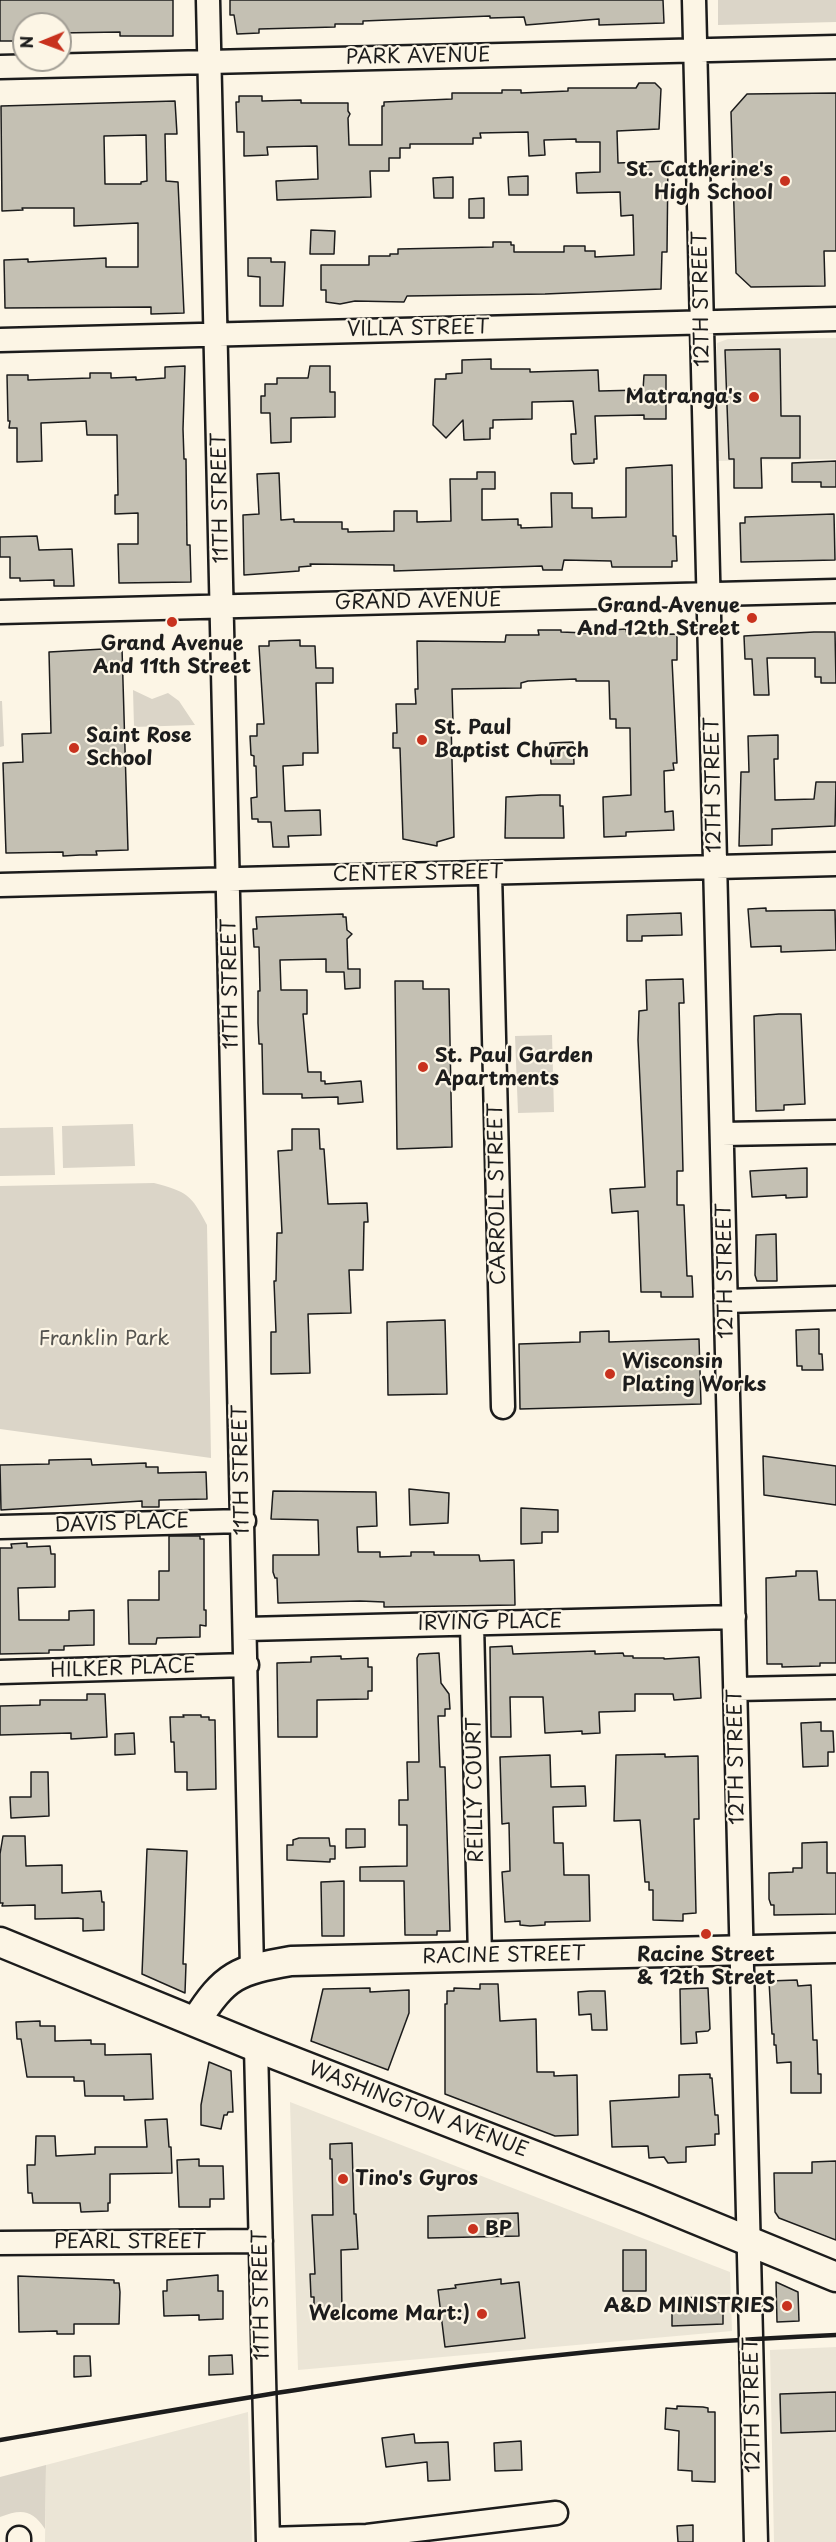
<!DOCTYPE html>
<html>
<head>
<meta charset="utf-8">
<style>
  body { margin:0 }
  #map { position:relative; width:836px; height:2542px; overflow:hidden; background:#fcf5e5; font-family:"Playpen Sans",sans-serif }
  canvas { display:block }
  .north { position:absolute; left:12px; top:12px; width:60px; height:60px; box-sizing:border-box; background:#fcf5e5; border:2px solid #a29e95; border-radius:50%; rotate:269deg; font-size:16px; font-weight:700; line-height:24px; text-align:center; color:#1c1c1c }
  .north::after { content:''; display:block; margin:auto; width:21px; height:27px; background:#c8321e; clip-path:polygon(50% 0,100% 100%,50% 72%,0 100%) }
</style>
</head>
<body>
<div id="map">
<canvas width="836" height="2542"></canvas>
<div class="north">N</div>
</div>
<script>
const ctx = document.querySelector('canvas').getContext('2d');
ctx.lineJoin = 'round';
function fillPath(path, color) {
  ctx.fillStyle = color;
  ctx.fill(path, 'evenodd');
}
function trace(path, color, width, dash) {
  ctx.strokeStyle = color;
  ctx.lineWidth = width;
  ctx.lineCap = dash ? 'butt' : 'round';
  ctx.setLineDash(dash || []);
  ctx.stroke(path);
}
function write(font, color, halo, rows, align = 'center') {
  ctx.font = font + ' "Playpen Sans",sans-serif';
  ctx.lineWidth = 4.5;
  ctx.setLineDash([]);
  ctx.textBaseline = 'middle';
  ctx.strokeStyle = halo;
  ctx.fillStyle = color;
  for (const [text, x, y, turn = 0] of rows) {
    ctx.save();
    ctx.translate(x, y);
    ctx.rotate((+turn || 0) * Math.PI / 180);
    ctx.textAlign = isNaN(turn) ? turn : align;
    if (halo) ctx.strokeText(text, 0, 0);
    ctx.fillText(text, 0, 0);
    ctx.restore();
  }
}
fillPath(new Path2D(`
  M836,338V459L717,461V343L728,339Z
  M290,2102L730,2272L732,2331L298,2370Z
  M836,2347V2542H774L770,2350Z
  M248,2412L252,2542H45L46,2465Z`), '#ebe5d6');
fillPath(new Path2D(`
  M718,0H836V22L718,25Z
  M133,690L152,699L168,693L179,701L195,725L134,727Z
  M0,701H2L4,746L0,747Z
  M552,1035L554,1112L518,1113L515,1036Z
  M133,1124L135,1166L63,1168L62,1126Z
  M53,1127L55,1175L0,1176V1128Z
  M154,1183C187,1192 191,1194 207,1225L211,1458L0,1429V1186Z
  M46,2465L45,2529C32,2509 21,2509 0,2517V2477Z`), '#dbd5c8');
const building = new Path2D(`
  M0,0H173V36H120V32L60,33V24H24V41H0Z
  M230,0H663L664,23L599,25V19L526,25L524,17L490,18V16L363,21V24H335V27L259,29V33L237,34L234,15H230Z
  M639,83H655L661,89L659,129L617,131L618,163L668,161L667,252H662L661,289L545,294L407,296L404,302L355,301L340,304L326,302V290H321V265H369V256H390V254H398V249L493,247V242H511V245H514V252H564V246H585V251H595V257L634,255L633,215L621,216L620,192L577,193L576,173L600,172V142H576V139L544,140L545,155L529,156L528,132L480,133L481,138H473V144H410V148H400V158H389V171H370L371,197L277,200L276,181L318,179L317,146L267,147L268,155L244,156V132H237L236,102H239V96H262V101L301,100V103H348V111L350,114L348,118L349,145H382V106H384V102L452,99V93H502V90H521V93L568,91V88H636Z
  M836,93V251H824L825,286L751,287L736,273L731,112L747,94Z
  M175,101L177,134H165L166,181L178,182L184,313L151,314V307L5,308L4,260L28,259V262L106,258V267H138V223L74,226V208H22L23,210L2,211L1,106ZM146,135L147,181L141,182V184H105L104,136Z
  M528,176V195H509L508,177Z
  M453,177V198H434L433,178Z
  M484,198V218H469V199Z
  M311,230L335,231L334,254H310Z
  M248,258H271V262H285L283,306H260V277L248,276Z
  M780,349L781,416H800V458H761L762,488H734V459H729L725,350Z
  M491,359V369H530V372L598,370L599,391L643,390L644,375H666V419H644V415L595,416L597,459H594V463L574,464L572,460L571,434H576L573,401L532,402V419L493,420V428H490V439L464,440L463,420L446,438L433,425L435,379H446V374L462,373V360Z
  M185,366L183,429L184,459H186L187,545H190L191,582L119,583L118,544H138V513L115,514V495H118L117,435H87L86,421L41,423L42,461L17,462V428H9L10,421H8L7,375H28V380L90,378V373H111V378L136,377V380L165,378V367Z
  M310,366H330V392H335V417L291,418V442L271,443L270,413H261V396H265V384H277V378H308Z
  M836,461V487H821V482H792V463Z
  M672,465L673,536H676L677,561H672V567H612L611,561L564,560L562,570H543L542,566L394,571V565L310,564L311,566L299,567V571L244,575L243,515L259,514L257,474L279,473L281,520L294,519V522H342V529H348V532L394,531V511H417V522L451,521L450,479H477V472H495V489H482V520L518,519V525H521V528L552,527L551,493H572V508H592V518L626,517V468Z
  M834,514L835,560L741,562L740,523H745V517Z
  M37,536L39,550L72,549L74,586H54V580L20,581V578H10V557H0V537Z
  M626,629L627,635L677,634V660H672L677,763H673L674,770L664,771L665,812L673,811L674,830L626,832V836L604,837L603,797L631,795L630,728H616V719H610L609,681H576V679L528,681L521,683V688L452,689L453,722H451L454,837L437,842V846L403,839L400,748H393V733H397L396,704H416L415,689H418L417,641L505,642L506,635H539L538,630H561V632L611,634V630Z
  M814,632H835L836,683H821V677H815V658H767L769,695H754L752,659H745L744,636Z
  M300,640V646H315L316,668H333V683H316L318,753H303V765L283,766L285,811L320,810L321,835L288,836L289,847H273L271,822H258V819H252L251,798L257,797L256,766H254V756L251,755L250,736H257V724H264L259,646H269V641Z
  M122,648L128,850L96,851L97,855H80L63,856V852L6,853L3,763L23,762L22,734L51,733L49,652Z
  M778,735V759H774L775,800L814,799L816,782H836L835,826L772,829V845L739,846L741,772H749L748,736Z
  M573,742L574,764H551L550,743Z
  M541,795H560V806H563L564,838H505L506,797Z
  M766,908V911L835,910L836,950L781,952V946L751,947L748,909Z
  M681,913L682,935L642,936V941H627V915Z
  M343,914V917H346L347,930L352,934L347,939L348,969H360V988L345,989L344,972H326V959L280,960L281,990H307V1014H303L308,1072H321V1081H325V1084L361,1081L363,1102L338,1104V1097L302,1098V1094H263L262,1044H259L258,1023V991H260L259,947H254L253,929H257L256,917Z
  M683,979L684,1003H679L683,1171H677V1205H684L687,1276H692L693,1297H661V1292H641L638,1211L612,1213L610,1189L645,1187L638,1040L639,1011L647,1010L646,980Z
  M395,981H423V989H449L452,1147L397,1149Z
  M779,1014H801L805,1104L784,1105V1110L756,1111L754,1016Z
  M292,1129H319L320,1149H324L328,1204L367,1203L368,1222H364L363,1270H349L351,1313L308,1314L310,1373L271,1374V1332H276L274,1281H276L277,1233H282L278,1151L292,1150Z
  M807,1168V1197L786,1198V1195L752,1197L750,1171Z
  M776,1234L777,1281H757L755,1275L756,1235Z
  M445,1320L447,1394L388,1395L387,1322Z
  M819,1329V1354H822L823,1370H802V1366H797L796,1330Z
  M609,1331V1342L699,1339L701,1404L520,1409L519,1344L580,1342V1332Z
  M763,1456L836,1466V1505L764,1495Z
  M91,1459L92,1465L146,1463V1467H158V1473L206,1472L207,1499L159,1500V1507H142V1501L1,1510L0,1465L49,1464V1460Z
  M409,1489L449,1493L448,1523L410,1525Z
  M273,1491L376,1492L377,1526L357,1527L358,1552H380V1557L411,1556V1552H434V1555H479L480,1561L514,1560L515,1605L384,1607V1602L360,1601L278,1603L277,1578H275L273,1572V1555H319L318,1520L271,1519Z
  M521,1508L558,1510V1532H542V1543L521,1544Z
  M169,1536H200V1539H204V1610H206V1626L200,1625V1637L157,1638L156,1644H129L128,1600H159V1571H169Z
  M27,1543V1547L50,1546L51,1554H55V1587L18,1588L19,1620H69V1611L94,1610V1645L64,1646V1650H49V1653L0,1654V1548H12L11,1544Z
  M796,1571H817L819,1600H836V1663H820V1666L782,1667V1664H767L766,1578L796,1576Z
  M512,1646L513,1654L595,1651V1654L623,1653L624,1656H633V1658H664V1659L699,1657L701,1698L674,1700L673,1694H635V1711L599,1712L600,1733L582,1734V1731L545,1733L543,1697H510L511,1737H491L490,1647Z
  M439,1653L441,1683L449,1694L450,1709H445V1716H438L440,1767H445L450,1931H437V1935H405L404,1881H360V1867L407,1866V1825H399V1800H408L407,1762H419L417,1658L419,1654Z
  M341,1656V1659L368,1658V1667H372V1691H368V1699L317,1700V1737H278L277,1663L311,1662V1657Z
  M87,1694H105L107,1737L71,1739V1733L0,1735V1706L40,1705V1700H87Z
  M183,1715H201V1717H209V1720H215L216,1789L187,1790V1772H175L174,1742H171L170,1717H184Z
  M821,1722V1731H833L834,1752H828V1766L803,1767L801,1723Z
  M134,1733L135,1754L115,1755V1734Z
  M665,1754V1757L698,1756L699,1819H694L696,1913L683,1914V1921L653,1920V1890H649V1882H645L640,1820L614,1821L616,1755Z
  M550,1755L551,1787L585,1786L586,1806L553,1807L554,1843H563L564,1875H589L590,1921L545,1922V1925L530,1926L520,1925V1921L505,1922L502,1872L510,1871L509,1823L502,1824L500,1757Z
  M31,1772H48L49,1816L11,1818L10,1797H31Z
  M346,1829H365V1847L346,1848Z
  M3,1836H25L26,1866L62,1865V1893L101,1891L102,1902H104V1930L83,1931V1919L78,1918L35,1919V1905L2,1906L3,1903H0V1854Z
  M299,1838H329L330,1846H335V1859H330V1862L287,1860V1845H293V1840Z
  M827,1842V1873H836V1914L774,1915V1905H771L769,1899V1873L793,1872V1868H802V1843Z
  M147,1849L187,1851L183,1964H186L185,1993L142,1974Z
  M344,1881V1936H322L321,1882Z
  M797,1980L798,1986L811,1985L813,2040H817L818,2074H821V2093H791V2062L777,2063L776,2045H774V2034H772L769,1981Z
  M480,1984H498L500,2021L536,2019L537,2072H554V2076L577,2075L578,2135L555,2136L445,2094V2004H447V1991H454V1988L480,1989Z
  M370,1988V1992L409,1990V2013L388,2070L311,2041L323,1989Z
  M708,1988L710,2029L708,2031L696,2032L697,2043L681,2044L680,1989Z
  M590,1991H605L607,2030H592L591,2014L579,2015L578,1992Z
  M40,2021V2026H55V2041L91,2040V2044H105V2055L151,2054L153,2099L124,2100V2096H85L84,2081H74V2077H27L21,2039H17L16,2022Z
  M209,2062L231,2071L233,2112H228L227,2115H224L221,2129L201,2125V2105Z
  M710,2074V2078H712L715,2115H718L719,2134H715V2145L686,2147V2162L668,2163L664,2157L649,2158L648,2146L612,2147L610,2101L679,2097V2075Z
  M167,2119L169,2147H171L172,2173L110,2174V2203H108V2211L81,2212L80,2203H33L32,2193H28L27,2165H35L36,2136H55L56,2156L95,2154V2147H147L145,2120Z
  M352,2143L354,2214H356L358,2249L341,2250L342,2312H317L314,2311V2297H311L310,2274H315L312,2215H333L332,2159H330V2144Z
  M199,2159V2166H223L224,2199H210V2207H179L177,2160Z
  M836,2161V2240L779,2218L775,2212L774,2173H812V2162Z
  M518,2213L519,2236L428,2238V2216Z
  M623,2250H646V2291H623Z
  M218,2275V2291H223V2319L199,2320V2315L164,2316L163,2291H167V2280Z
  M18,2276L114,2280V2283H119L120,2292L119,2324H74V2334H57V2331L19,2332Z
  M501,2279V2284L519,2282L525,2338L445,2347L438,2290L456,2288L455,2285Z
  M776,2282L798,2292L799,2321L777,2322Z
  M712,2297L723,2305V2324L672,2326V2298Z
  M232,2355L233,2374L209,2375V2356Z
  M74,2356H90L91,2376L74,2377Z
  M836,2392V2431L781,2433L780,2394Z
  M677,2406L703,2407L708,2408V2412H715V2482L692,2481V2471L678,2470L679,2431L665,2429L666,2408L677,2409Z
  M414,2434L415,2443L448,2442L450,2480L428,2481L427,2462L386,2467L382,2438Z
  M521,2441L522,2470L495,2471L494,2443Z
  M693,2525V2542H678L677,2526Z`);
fillPath(building, '#c4c0b3');
trace(building, '#1c1c1c', 1.5);
const minor = new Path2D(`
  M208,0L252,1968
  M694,0L756,2542
  M0,67L836,47
  M0,340L836,319
  M0,612L836,591
  M490,873L503,1407
  M0,885L836,864
  M722,1134L836,1132
  M726,1301L836,1298
  M0,1527L244,1521
  M472,1624L480,1957
  M246,1629L734,1617
  M0,1672L247,1665
  M736,1689L836,1687
  M256,2047L268,2542
  M0,2243L261,2241
  M19,2538V2542
  M268,2539L367,2536L556,2513`);
const major = new Path2D(`
  M0,1942L256,2047L646,2199L836,2277
  M196,2021C225,1975 238,1970 291,1961L836,1948`);
trace(minor, '#1c1c1c', 27);
trace(major, '#1c1c1c', 33);
trace(minor, '#fcf5e5', 22);
trace(major, '#fcf5e5', 28);
trace(new Path2D(`
  M0,2440C186,2408 372,2374 560,2355C652,2345 744,2339 836,2335`), '#1c1c1c', 4.5);
for (const [x, y, r, color] of [
  [785,181,6,"#c8321e"],
  [754,397,6,"#c8321e"],
  [752,618,6,"#c8321e"],
  [172,622,6,"#c8321e"],
  [422,740,6,"#c8321e"],
  [74,748,6,"#c8321e"],
  [423,1067,6,"#c8321e"],
  [610,1374,6,"#c8321e"],
  [706,1934,6,"#c8321e"],
  [343,2179,6,"#c8321e"],
  [473,2229,6,"#c8321e"],
  [787,2306,6,"#c8321e"],
  [482,2314,6,"#c8321e"]
]) {
  const dot = new Path2D();
  dot.arc(x, y, r, 0, 2 * Math.PI);
  ctx.fillStyle = color;
  ctx.fill(dot);
  trace(dot, '#fcf5e5', 2);
}
write('20px', '#1c1c1c', '#fcf5e5', [
  ["PARK AVENUE",418,57,-1],
  ["12TH STREET",702,299,-91],
  ["VILLA STREET",418,329,-1],
  ["11TH STREET",221,498,-91],
  ["GRAND AVENUE",418,602,-1],
  ["12TH STREET",714,785,-91],
  ["CENTER STREET",418,874,-1],
  ["11TH STREET",231,984,-91],
  ["CARROLL STREET",498,1194,-91],
  ["12TH STREET",726,1271,-91],
  ["11TH STREET",242,1470,-91],
  ["DAVIS PLACE",122,1524,-2],
  ["IRVING PLACE",490,1623,-1],
  ["HILKER PLACE",123,1669,-2],
  ["12TH STREET",737,1757,-91],
  ["REILLY COURT",476,1790,-91],
  ["RACINE STREET",504,1956,-1],
  ["WASHINGTON AVENUE",418,2110,21],
  ["PEARL STREET",130,2242],
  ["11TH STREET",262,2295,-91],
  ["12TH STREET",753,2405,-91]
]);
write('bold 20px', '#1c1c1c', '#fcf5e5', [
  ["St. Catherine's",773,170,"right"],
  ["High School",773,193,"right"],
  ["Matranga's",742,397,"right"],
  ["Grand Avenue",740,606,"right"],
  ["And 12th Street",740,629,"right"],
  ["Grand Avenue",172,644,"center"],
  ["And 11th Street",172,667,"center"],
  ["St. Paul",434,728],
  ["Baptist Church",434,751],
  ["Saint Rose",86,736],
  ["School",86,759],
  ["St. Paul Garden",435,1056],
  ["Apartments",435,1079],
  ["Wisconsin",622,1362],
  ["Plating Works",622,1385],
  ["Racine Street",706,1955,"center"],
  ["& 12th Street",706,1978,"center"],
  ["Tino's Gyros",355,2179],
  ["BP",485,2229],
  ["A&D MINISTRIES",775,2306,"right"],
  ["Welcome Mart:)",470,2314,"right"]
], 'left');
write('20px', '#555450', '#fcf5e5', [
  ["Franklin Park",104,1339]
]);
</script>
</body>
</html>
